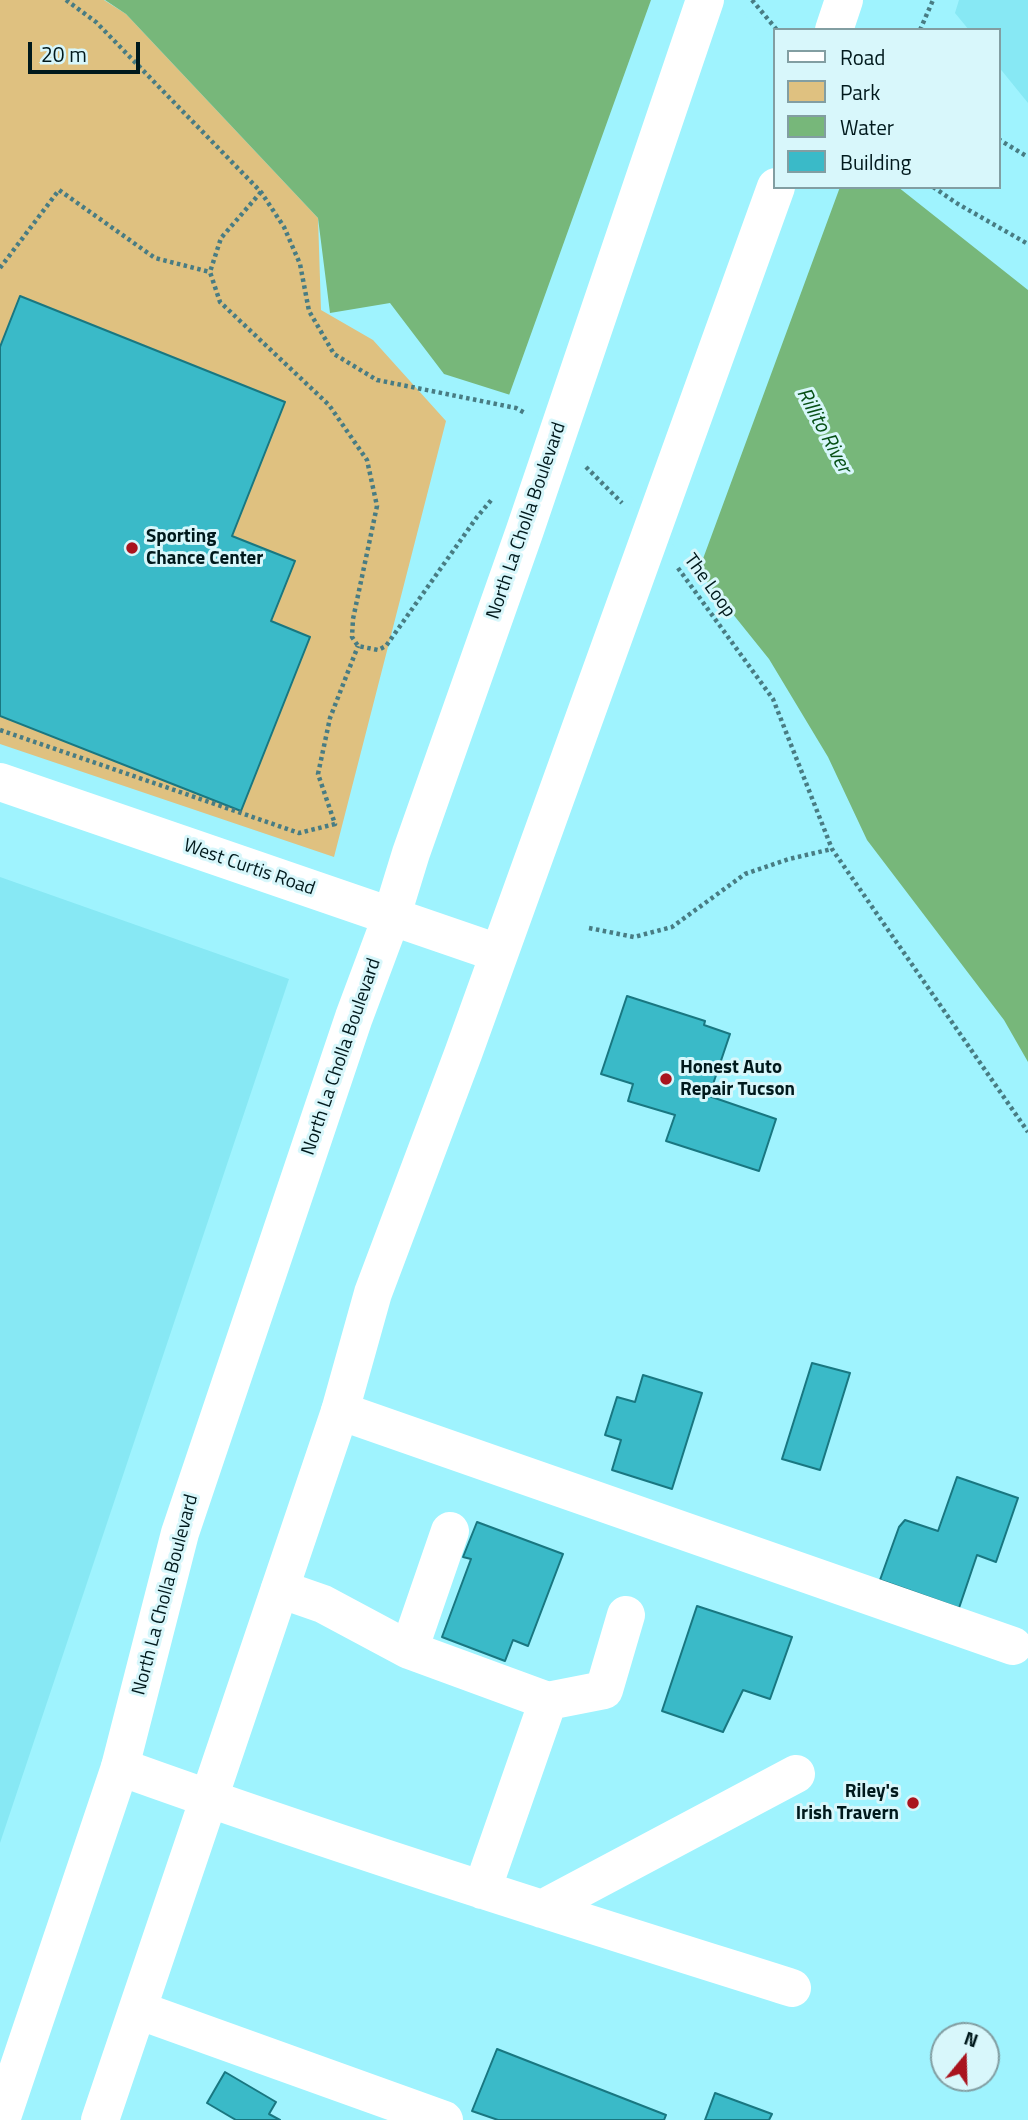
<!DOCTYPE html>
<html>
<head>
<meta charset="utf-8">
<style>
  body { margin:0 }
  #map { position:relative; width:1028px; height:2120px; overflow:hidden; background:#9ff3fe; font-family:"Titillium Web",sans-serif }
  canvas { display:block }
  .legend { position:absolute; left:773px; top:28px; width:228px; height:161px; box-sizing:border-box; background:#d8f7fb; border:2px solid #829ea2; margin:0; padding:9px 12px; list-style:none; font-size:21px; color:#00191c }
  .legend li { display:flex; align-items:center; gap:14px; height:35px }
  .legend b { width:35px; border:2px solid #829ea2 }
  .north { position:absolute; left:930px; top:2022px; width:70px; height:70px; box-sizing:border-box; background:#d8f7fb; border:2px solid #829ea2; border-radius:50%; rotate:19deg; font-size:19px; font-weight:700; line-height:28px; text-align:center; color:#00191c }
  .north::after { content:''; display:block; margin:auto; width:24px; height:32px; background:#a9141e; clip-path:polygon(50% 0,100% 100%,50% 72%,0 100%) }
  .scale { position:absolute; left:28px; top:42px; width:112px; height:32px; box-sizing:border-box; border:4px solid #00191c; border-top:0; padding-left:9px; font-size:21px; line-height:24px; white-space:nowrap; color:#00191c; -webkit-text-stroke:5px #d8f7fb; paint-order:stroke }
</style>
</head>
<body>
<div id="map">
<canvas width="1028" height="2120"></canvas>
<ul class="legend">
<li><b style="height:9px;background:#fff"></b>Road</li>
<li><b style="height:19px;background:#dfc180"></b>Park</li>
<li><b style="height:19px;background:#77b77a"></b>Water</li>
<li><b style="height:19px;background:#3abac8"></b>Building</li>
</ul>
<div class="north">N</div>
<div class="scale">20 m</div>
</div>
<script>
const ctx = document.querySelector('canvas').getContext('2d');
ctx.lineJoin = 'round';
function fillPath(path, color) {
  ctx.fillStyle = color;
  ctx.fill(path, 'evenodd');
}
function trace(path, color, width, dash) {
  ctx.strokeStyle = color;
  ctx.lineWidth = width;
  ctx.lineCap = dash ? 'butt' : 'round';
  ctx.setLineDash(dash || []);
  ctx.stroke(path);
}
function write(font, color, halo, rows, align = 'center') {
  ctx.font = font + ' "Titillium Web",sans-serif';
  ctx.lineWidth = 6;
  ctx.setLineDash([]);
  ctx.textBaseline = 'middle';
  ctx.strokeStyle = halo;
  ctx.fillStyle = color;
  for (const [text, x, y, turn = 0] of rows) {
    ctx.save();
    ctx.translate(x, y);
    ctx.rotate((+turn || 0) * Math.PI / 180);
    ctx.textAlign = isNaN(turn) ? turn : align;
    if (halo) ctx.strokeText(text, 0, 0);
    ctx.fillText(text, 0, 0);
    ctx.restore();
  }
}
fillPath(new Path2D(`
  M959,0H1028V103L998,66V30H969L955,13Z
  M0,877L289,979L0,1843Z`), '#87e8f4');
fillPath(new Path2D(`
  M0,0H104L126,14L318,218L321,310L373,340L446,421L334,857L0,744Z`), '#dfc180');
fillPath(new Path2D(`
  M105,0H732L774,187H898L1028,290V1062L1004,1020L867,840L828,757L769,659L646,506L523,399L444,374L390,303L330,313L318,218L126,14Z`), '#77b77a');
fillPath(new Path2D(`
  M651,0H736L762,42L774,56V187H840L697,575L644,508L521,402L508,398Z`), '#9ff3fe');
const building = new Path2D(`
  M20,296L285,402L232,536L295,561L271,621L310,637L241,811L0,716V347Z
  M627,996L705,1021L704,1025L730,1034L709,1096L776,1119L759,1171L666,1141L675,1115L628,1101L633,1084L601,1074Z
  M812,1363L850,1373L820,1470L782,1459Z
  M643,1375L702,1393L672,1489L612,1470L621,1440L605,1435L617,1397L635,1402Z
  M957,1477L1018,1498L996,1562L977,1555L959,1608L880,1580L899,1527L905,1520L938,1531Z
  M477,1522L563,1554L528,1646L513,1640L505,1661L442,1637L471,1559L463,1557Z
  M697,1606L792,1637L770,1699L743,1690L723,1732L662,1711Z
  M497,2049L666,2115L664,2120H498L472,2111Z
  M225,2072L276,2102L269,2114L280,2120H236L207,2103Z
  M715,2093L772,2114L769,2120H705Z`);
fillPath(building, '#3abac8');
trace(building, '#197781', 2);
trace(new Path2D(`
  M66,0L96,22L261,192L284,227L300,264L309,311L334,354L377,380L516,408L525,413
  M752,0L777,30
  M920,30L933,0
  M998,139L1028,157
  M933,187L958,204L1028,244
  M261,192L221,238L210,272L220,302L329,405L367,460L377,506L353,619L352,637L358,646L378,650L386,646L477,517L493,498
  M0,268L59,190L155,258L210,272
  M586,467L622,503
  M678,568L773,699L832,849L1028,1132
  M0,730L299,833L335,824L318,774L330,718L358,646
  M589,928L634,937L672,927L745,874L789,859L832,849`), '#487c83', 4.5, [3.5, 3.5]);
trace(new Path2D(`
  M0,782L498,953
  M340,1411L1013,1646
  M280,1589L323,1604L409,1650L548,1701L604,1690L626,1615
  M409,1650L450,1531
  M120,1767C342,1847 567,1917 792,1988
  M482,1890L548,1701
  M542,1909L796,1774
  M138,2010L444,2120`), '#fff', 38);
trace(new Path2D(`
  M834,30L844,0
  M1,2120L120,1767L180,1533L354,1017L391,918L411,853L524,533L705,0
  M100,2120L340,1411L373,1293L463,1054L776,187`), '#fff', 38);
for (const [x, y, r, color] of [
  [132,548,7,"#a9141e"],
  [666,1079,7,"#a9141e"],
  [913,1803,7,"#a9141e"]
]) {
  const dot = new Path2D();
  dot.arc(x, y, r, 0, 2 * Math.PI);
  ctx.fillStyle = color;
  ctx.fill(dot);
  trace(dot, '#d8f7fb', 2.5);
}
write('19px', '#00191c', '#d8f7fb', [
  ["North La Cholla Boulevard",527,521,-71],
  ["The Loop",709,586,54],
  ["West Curtis Road",249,868,19],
  ["North La Cholla Boulevard",342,1057,-71],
  ["North La Cholla Boulevard",166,1595,-75]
]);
write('bold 19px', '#00191c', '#d8f7fb', [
  ["Sporting",146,537],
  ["Chance Center",146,559],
  ["Honest Auto",680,1068],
  ["Repair Tucson",680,1090],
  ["Riley's",899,1792,"right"],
  ["Irish Travern",899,1814,"right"]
], 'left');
write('italic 21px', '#075016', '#d8f7fb', [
  ["Rillito River",823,431,62]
]);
</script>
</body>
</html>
